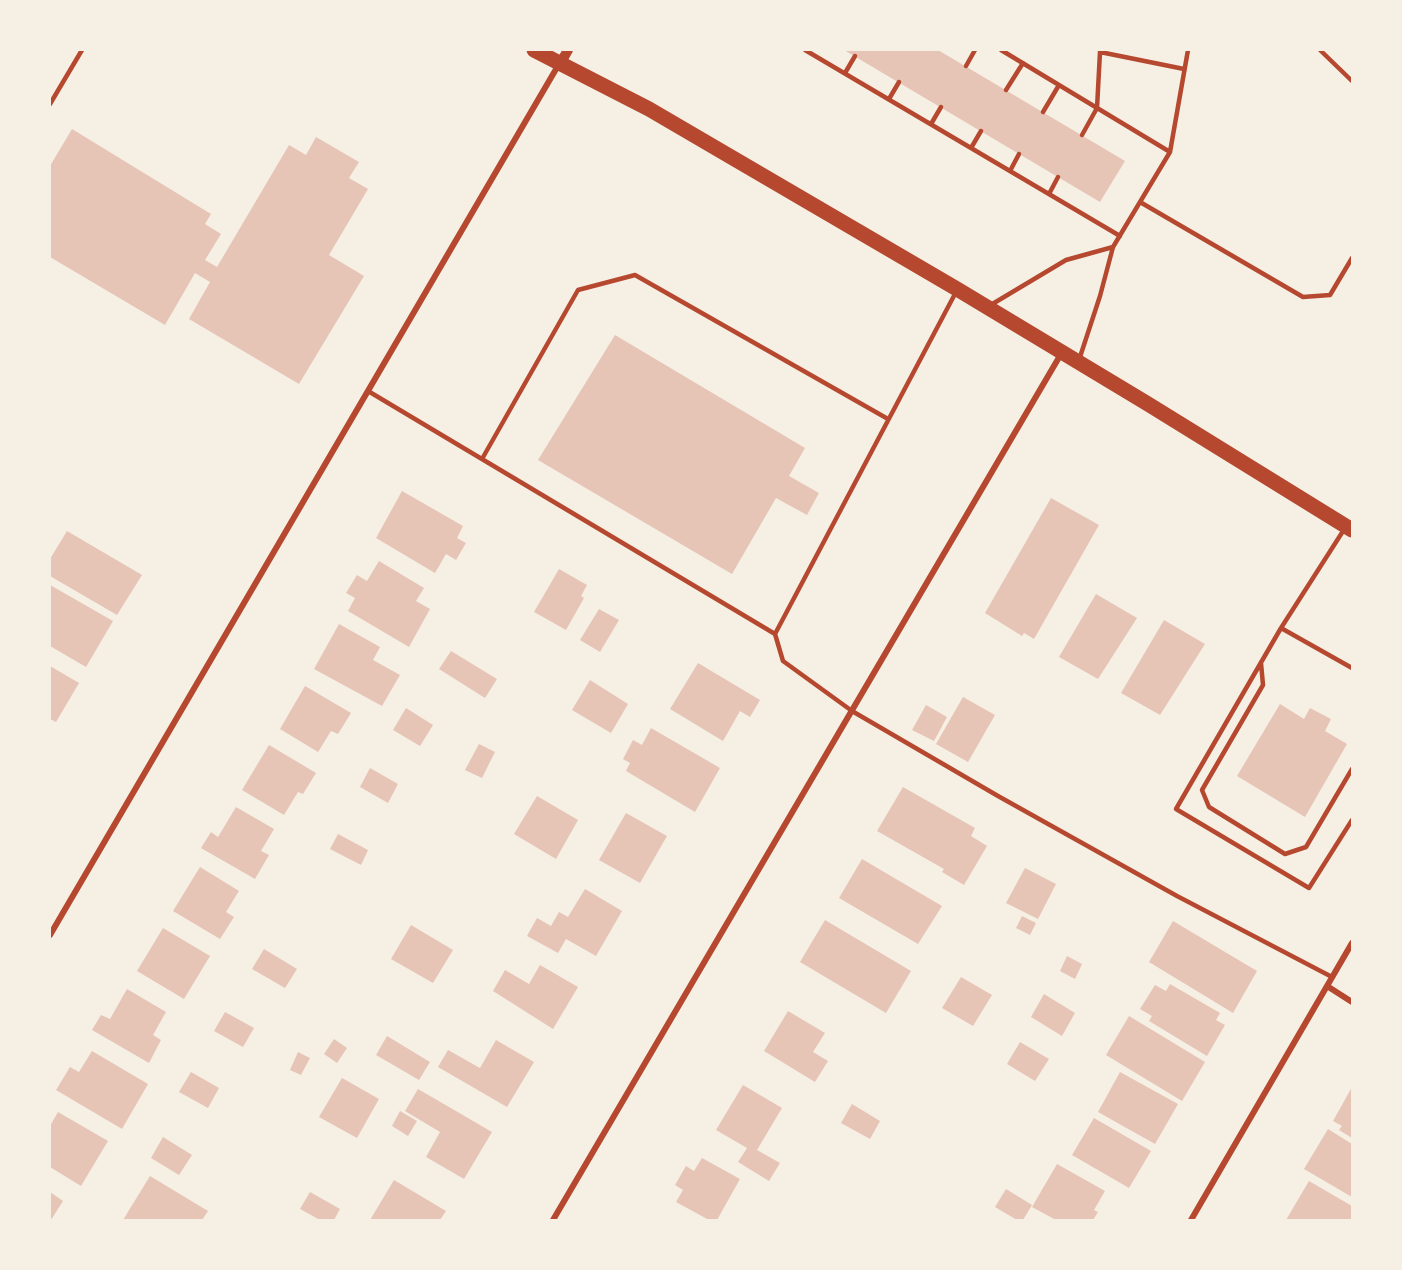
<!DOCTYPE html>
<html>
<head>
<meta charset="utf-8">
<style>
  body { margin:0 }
  #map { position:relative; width:1402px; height:1270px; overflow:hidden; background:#f6efe4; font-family:"Work Sans",sans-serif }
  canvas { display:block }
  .frame { position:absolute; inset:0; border:51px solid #f6efe4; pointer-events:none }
</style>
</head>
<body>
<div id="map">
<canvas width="1402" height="1270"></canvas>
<div class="frame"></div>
</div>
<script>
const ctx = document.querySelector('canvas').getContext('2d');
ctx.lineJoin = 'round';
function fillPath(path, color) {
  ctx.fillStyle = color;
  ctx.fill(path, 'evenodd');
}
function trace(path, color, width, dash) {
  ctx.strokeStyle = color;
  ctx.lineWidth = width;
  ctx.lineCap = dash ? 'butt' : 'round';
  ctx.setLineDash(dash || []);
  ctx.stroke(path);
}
fillPath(new Path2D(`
  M844,50H938L1125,161L1100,202Z
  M72,129L211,214L205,224L221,234L205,260L217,267L289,145L306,155L316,137L359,162L349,178L368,189L329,255L364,276L299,384L189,319L210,282L195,273L165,325L50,257V166Z
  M615,335L805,448L789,476L819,493L807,515L776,498L732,574L538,460Z
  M402,491L463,526L457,538L466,543L456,560L446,554L435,573L376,538Z
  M1051,498L1099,525L1034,639L1024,633L1022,636L985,613Z
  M67,531L142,575L117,615L50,576V559Z
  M379,561L424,588L416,601L430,609L409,647L348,611L355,598L346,593L357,575L367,581Z
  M559,569L587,585L581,596L584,598L566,630L534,612Z
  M50,585L113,621L86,667L50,646Z
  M1096,594L1137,618L1098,679L1059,657Z
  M599,609L619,620L600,652L580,640Z
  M1164,620L1205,644L1160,715L1121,693Z
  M339,624L380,647L373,660L400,675L382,706L314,669Z
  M451,651L497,679L485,698L439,669Z
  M698,663L760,700L750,717L740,711L723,741L670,709Z
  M50,666L79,683L56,722L50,719Z
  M590,680L628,704L611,733L572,710Z
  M305,686L351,713L338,734L331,731L318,752L280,729Z
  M963,697L995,715L968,762L936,744Z
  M1280,704L1304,719L1310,708L1331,719L1325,731L1347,744L1305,817L1237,776Z
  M926,705L947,717L934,741L912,730Z
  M406,708L433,725L420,746L393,730Z
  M651,728L720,768L695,812L626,771L630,763L623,759L633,740L642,745Z
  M479,744L495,752L482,778L465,770Z
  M269,745L316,773L303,794L298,792L284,815L242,790Z
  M370,768L398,784L388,803L360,787Z
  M903,787L975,828L971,836L987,846L964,885L942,872L944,869L877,831Z
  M537,796L578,820L556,859L514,834Z
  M236,807L274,829L261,851L269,855L255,879L201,848L211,832L218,837Z
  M626,813L667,836L640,883L599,860Z
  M338,834L368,850L361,865L330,849Z
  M862,859L942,906L918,944L839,898Z
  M200,867L239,891L226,912L234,917L220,939L173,911Z
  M1025,868L1056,884L1038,919L1006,903Z
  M585,889L622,911L596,956L566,939L558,953L527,936L537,918L551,926L559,912L568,917Z
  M1022,916L1036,923L1030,935L1016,928Z
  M825,920L911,971L886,1013L800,962Z
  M1173,921L1257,971L1233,1013L1149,962Z
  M411,925L453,950L433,983L391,959Z
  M163,928L210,956L184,999L137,971Z
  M264,949L297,969L285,988L252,969Z
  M1067,956L1082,964L1075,979L1060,971Z
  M540,965L578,987L553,1029L493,991L505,970L529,984Z
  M961,977L992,995L973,1026L942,1008Z
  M1170,984L1220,1013L1216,1020L1225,1025L1207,1056L1149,1021L1152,1016L1140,1009L1155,985L1166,991Z
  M127,989L166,1012L153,1035L161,1040L149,1063L92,1030L101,1015L110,1019Z
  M1044,994L1075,1013L1062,1036L1031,1017Z
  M788,1011L825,1033L813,1052L828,1061L815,1082L764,1051Z
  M225,1012L254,1028L243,1047L214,1031Z
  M1129,1016L1205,1062L1182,1101L1106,1055Z
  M387,1036L430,1062L419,1080L376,1055Z
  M334,1039L347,1048L337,1063L324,1054Z
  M496,1040L534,1062L507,1107L438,1067L448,1050L480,1068Z
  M1020,1042L1049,1059L1035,1081L1007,1064Z
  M92,1051L148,1084L122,1129L56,1090L70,1067L79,1072Z
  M298,1052L310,1058L301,1075L290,1070Z
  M191,1072L219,1088L208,1108L179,1092Z
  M1120,1072L1178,1104L1155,1144L1098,1112Z
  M342,1078L379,1099L357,1138L319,1117Z
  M743,1085L782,1108L757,1150L780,1163L769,1181L738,1162L747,1148L716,1130Z
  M1352,1087V1138L1339,1130L1342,1126L1333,1121Z
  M418,1089L492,1132L464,1179L426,1157L440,1132L405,1111Z
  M852,1104L880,1121L870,1139L841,1123Z
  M400,1111L417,1121L408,1136L392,1126Z
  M58,1112L108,1141L81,1186L50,1167V1126Z
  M1094,1118L1151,1151L1129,1188L1072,1155Z
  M1328,1129L1352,1144V1197L1304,1169Z
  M163,1137L192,1155L179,1175L151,1158Z
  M702,1158L740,1179L717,1220H709L676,1202L683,1190L675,1185L686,1166L694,1171Z
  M1057,1164L1105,1191L1094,1210L1098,1212L1093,1220H1056L1032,1207Z
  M150,1176L208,1211L202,1220H123Z
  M394,1180L446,1211L440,1220H370Z
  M1309,1181L1352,1206V1220H1286Z
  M1006,1189L1032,1205L1023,1220H1017L995,1207Z
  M50,1192L63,1201L51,1220H50Z
  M310,1192L340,1209L334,1220H320L300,1209Z`), '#e6c5b7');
trace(new Path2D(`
  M805,50L1120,236
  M1001,50L1170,152
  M1100,50V52L1184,69
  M1320,50L1352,81
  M966,66L975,50
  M845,73L855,56
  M1006,90L1023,63
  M889,99L899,82
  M50,104L82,50
  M1043,112L1059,85
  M931,124L941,107
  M1082,135L1097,108L1100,52
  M971,148L981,131
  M1010,171L1019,154
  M1049,194L1058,177
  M1140,202L1303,297L1330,295L1352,258
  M989,306L1066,260L1113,247
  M1079,360L1100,296L1113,247L1170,152L1188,50
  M368,391L775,634L956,292
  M482,459L578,290L635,275L888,419
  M1345,528L1281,628L1352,668
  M1281,628L1176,809L1309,888L1352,820
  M775,634L783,661L852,711L998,796L1177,896L1332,977
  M1261,663L1263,685L1202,790L1209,807L1285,854L1306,847L1352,769`), '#b5482f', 4.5);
trace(new Path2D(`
  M50,935L559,64
  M1327,986L1352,1002
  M553,1220L1061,354
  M1191,1220L1352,943`), '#b5482f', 6);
trace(new Path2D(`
  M560,64L568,50`), '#b5482f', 10);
trace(new Path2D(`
  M534,50L649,109L957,289L1148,404L1352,530`), '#b5482f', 15);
</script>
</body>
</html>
